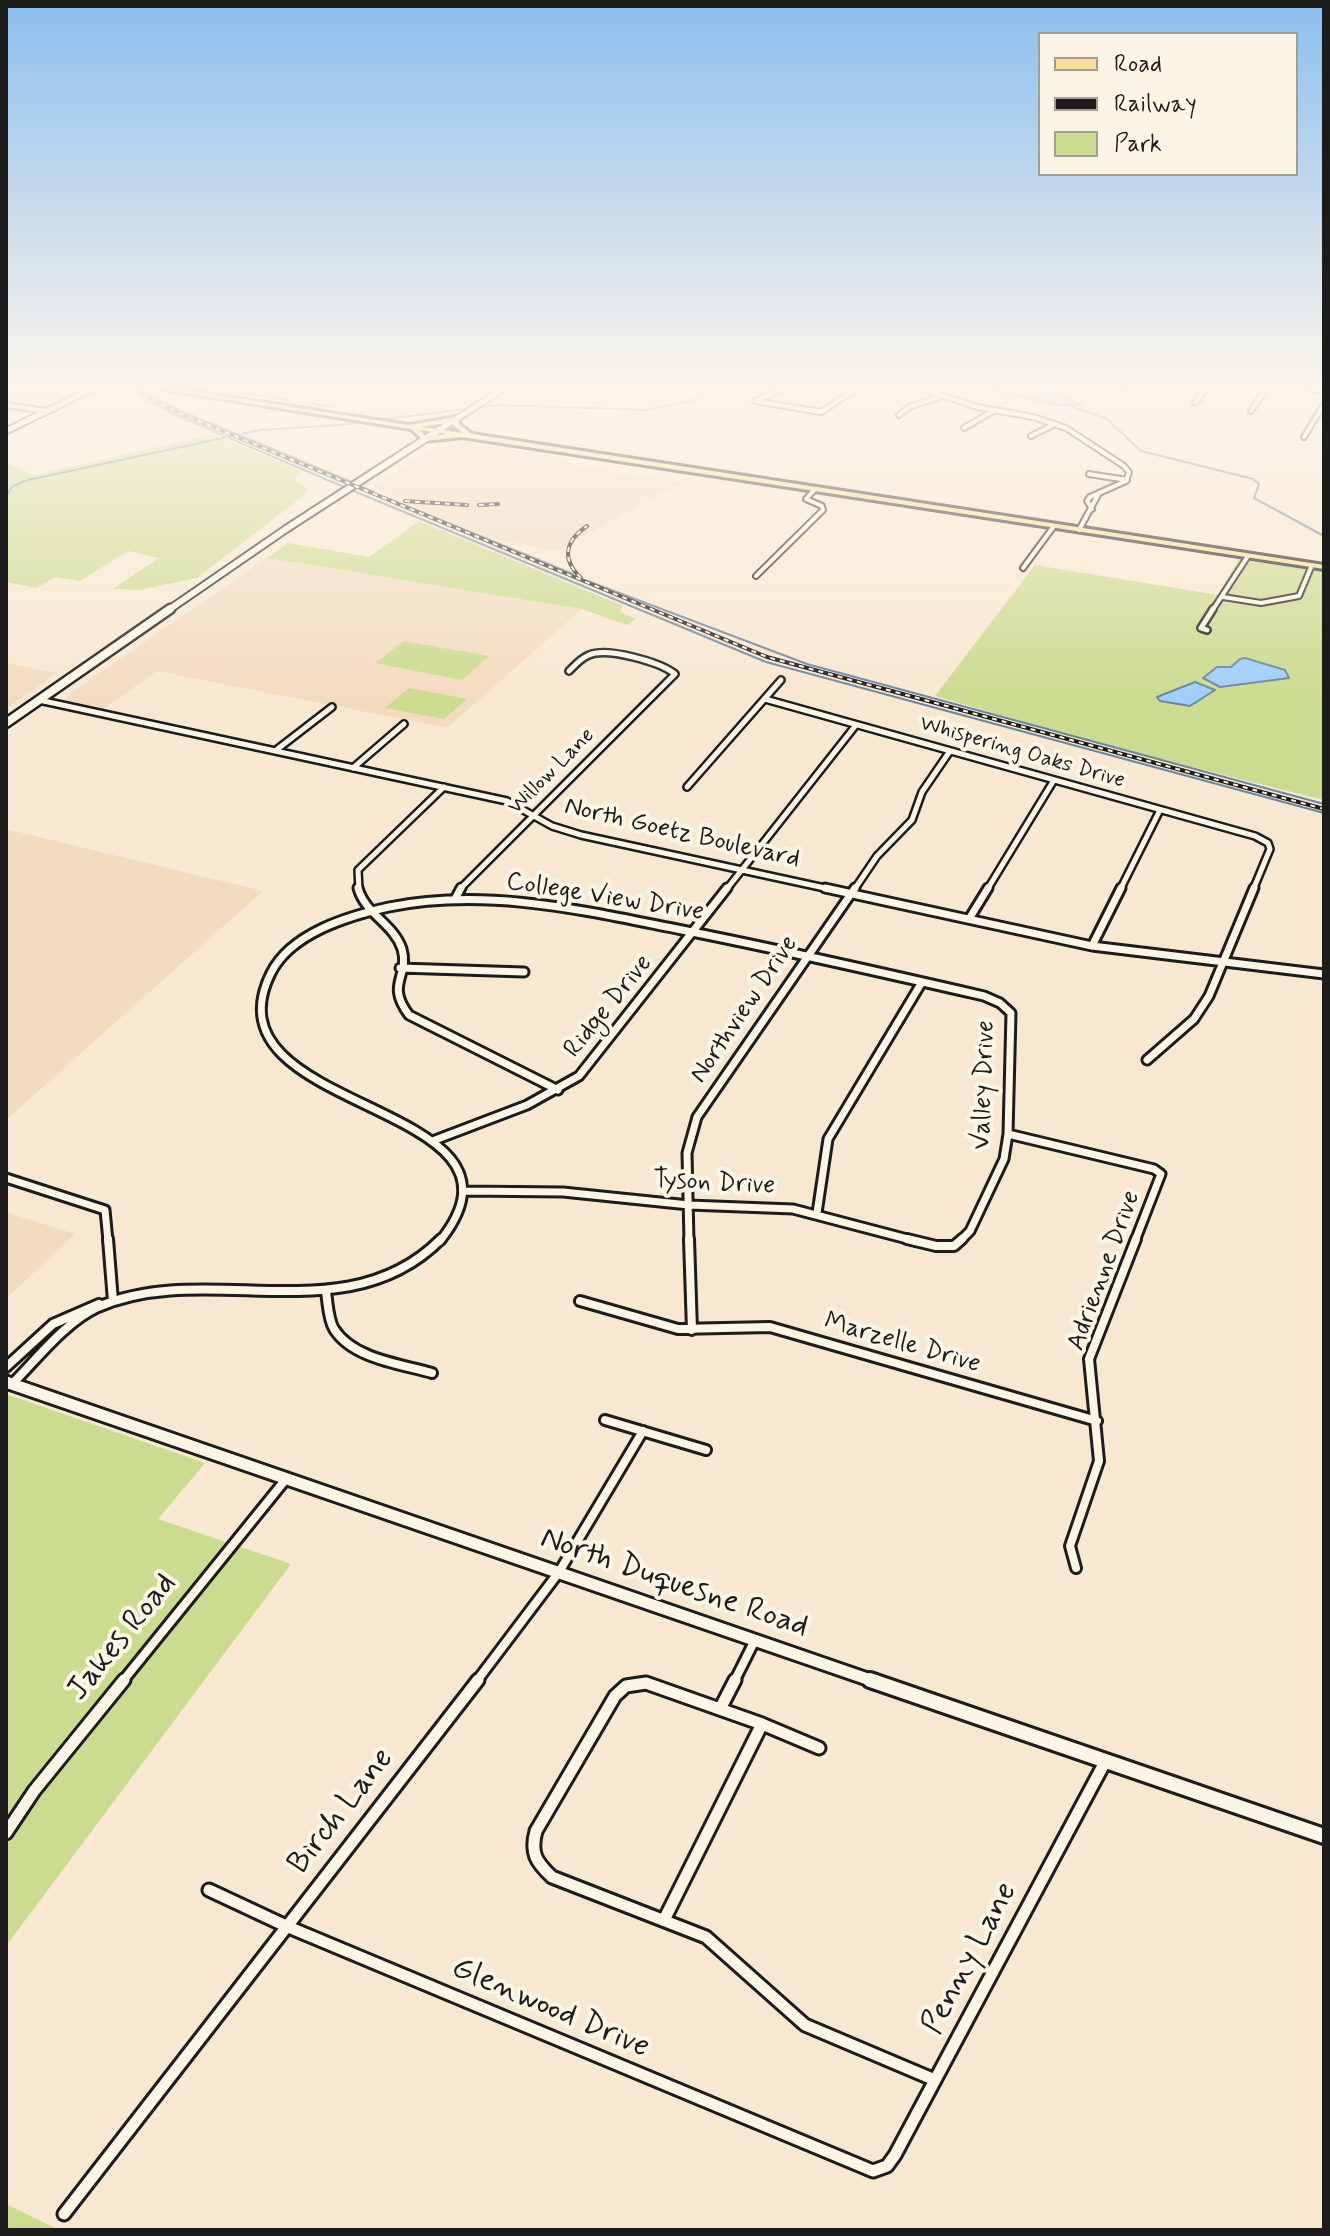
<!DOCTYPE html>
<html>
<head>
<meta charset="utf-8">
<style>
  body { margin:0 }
  #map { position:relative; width:1330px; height:2236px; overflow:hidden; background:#f9e8d1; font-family:Mynerve,sans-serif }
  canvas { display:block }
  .frame { position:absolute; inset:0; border:8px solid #1c1c1c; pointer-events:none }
  .legend { position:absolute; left:1038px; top:32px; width:260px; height:144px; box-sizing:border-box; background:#fcf5e5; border:2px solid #a29e95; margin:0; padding:10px 14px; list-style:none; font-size:24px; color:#1c1c1c }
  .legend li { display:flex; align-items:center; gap:16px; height:40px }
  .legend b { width:40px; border:2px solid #a29e95 }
</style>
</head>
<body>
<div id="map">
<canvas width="1330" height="2236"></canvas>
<div class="frame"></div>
<ul class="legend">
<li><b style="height:10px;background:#fbdf96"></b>Road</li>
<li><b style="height:10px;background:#1c1c1c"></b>Railway</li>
<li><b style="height:22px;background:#cbdb8f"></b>Park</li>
</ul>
</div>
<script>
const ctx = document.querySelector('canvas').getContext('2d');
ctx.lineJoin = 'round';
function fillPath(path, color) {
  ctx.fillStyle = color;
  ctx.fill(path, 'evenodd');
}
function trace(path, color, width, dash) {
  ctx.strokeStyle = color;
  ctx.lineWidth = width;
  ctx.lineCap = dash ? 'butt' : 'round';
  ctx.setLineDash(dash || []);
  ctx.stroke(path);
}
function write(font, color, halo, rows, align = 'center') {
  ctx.font = font + ' Mynerve,sans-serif';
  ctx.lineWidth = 8;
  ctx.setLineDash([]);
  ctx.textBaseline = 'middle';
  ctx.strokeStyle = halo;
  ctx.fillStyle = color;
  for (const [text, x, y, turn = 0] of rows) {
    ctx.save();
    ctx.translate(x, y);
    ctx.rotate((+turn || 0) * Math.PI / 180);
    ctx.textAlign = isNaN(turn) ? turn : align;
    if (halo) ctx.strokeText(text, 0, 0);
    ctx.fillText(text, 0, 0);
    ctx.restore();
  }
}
fillPath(new Path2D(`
  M6,389H76L6,423Z
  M446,439L560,457L574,466L681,483L557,551L489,538L372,488Z
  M267,558L582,609L447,728L157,671L100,711L63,703L73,691Z
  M6,663L57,673L6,709Z
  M6,829L263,891L6,1120Z
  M6,1212L75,1234L6,1299Z`), '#f3dbc0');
fillPath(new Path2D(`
  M213,434L301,471L294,480L308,489L307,493L197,578L139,590L113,589L159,558L128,551L80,581L56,577L36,588L6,582V463L35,475Z
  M419,521L602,597L623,606L620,612L636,619L627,625L582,609L267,558L288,543L369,557Z
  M1239,558L1324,572V800L1103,745L935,696L1035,565L1218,595Z
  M404,641L489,656L462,680L375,663Z
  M409,688L467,699L444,719L385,708Z
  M6,1394L205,1463L158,1519L291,1564L6,1946Z
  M6,2204L59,2230H6Z`), '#cbdb8f');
const water = new Path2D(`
  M985,389H1054L1082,405H1057Z
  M1245,658L1285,670L1289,678L1220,687L1203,678L1217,667H1231L1240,659Z
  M1195,682L1215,690L1190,706L1160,701L1157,697Z`);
fillPath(water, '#9ecefa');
trace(water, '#6a87a1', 2);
trace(new Path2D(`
  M129,389L173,414L344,487
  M141,389L167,405L352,482
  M217,389L227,391
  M234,392L290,400
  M307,403L334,407
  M1067,405L1107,419L1141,451L1253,479L1259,484L1254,498L1324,536
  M358,485L374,492
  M351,490L766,662L1324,813
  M6,496L13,486L28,480L260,430L339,425L496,405L647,410L693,400L708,389
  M390,499L573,574
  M585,580L807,664L1324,804`), '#6a87a1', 2);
const minorFar4 = new Path2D(`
  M923,389L977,407L1033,417L1066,428L1124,466L1129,472L1126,481L1090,497L1087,501L1092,509
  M1106,389H1123
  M1308,389L1324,391
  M757,400L782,389
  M755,401L821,412L855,390
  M1195,403L1206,389
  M6,405L46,411
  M1251,411L1266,389
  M899,415L909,407L942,396
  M964,428L995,410
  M1031,436L1053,425
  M1304,437L1324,404
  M1089,474L1127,480
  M1079,530L1099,493
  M1023,568L1054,526
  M756,576L823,510L822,506L806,499L815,489
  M1223,597L1261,603L1299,596L1312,565
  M1212,611L1248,556`);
const minorFar3 = new Path2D(`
  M1207,630L1201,628L1213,609
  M765,699L1255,836L1268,843L1270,849L1253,890
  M39,700L507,801L552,826L581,835L834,890
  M275,751L332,707
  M353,768L404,724
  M687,787L781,680
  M359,890L358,870L444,787
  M459,890L675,674C660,662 607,647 589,655C581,658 575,665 569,671
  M726,890L856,725
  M854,890L877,856L912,820L922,792L950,751
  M987,890L1054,780
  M1120,890L1160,810`);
const minorFar2 = new Path2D(`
  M358,888C365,914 394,924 402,949C410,977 385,983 409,1015L558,1090
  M825,888L1092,946L1324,974
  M455,899L461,888
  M969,919L988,888
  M1092,946L1121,888
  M400,968L524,972
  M1147,1060L1194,1019L1209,996L1254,888
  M1008,1134L1154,1169L1161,1174L1135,1241
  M435,1140L527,1105L579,1076L727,888
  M6,1178L105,1210L108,1241
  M465,1191L563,1192L689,1205L793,1209L915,1241
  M817,1213L828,1139L922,982
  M440,1241C554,1100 199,1116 271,973C291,933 348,916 389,907C487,887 586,911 682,930C783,950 884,973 984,996L1000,1003L1011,1013L1008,1134L1004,1159L970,1231L960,1241
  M689,1241L687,1153L697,1117L855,888`);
const minorFar1 = new Path2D(`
  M108,1239L113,1301
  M689,1239L692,1330
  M907,1239L936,1246H954L962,1239
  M326,1292C328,1304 328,1319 334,1329C353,1359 401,1364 432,1373
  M580,1301L678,1329L770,1327L1097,1421
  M6,1367L53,1324L99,1304
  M12,1384C38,1358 64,1323 98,1307C208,1259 346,1335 441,1239
  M605,1420L706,1450
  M1076,1568L1070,1546L1099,1461L1089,1359L1136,1239
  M122,1682L286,1479
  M476,1682L559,1572L643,1431
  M734,1682L755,1640`);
const minor = new Path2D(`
  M720,1709L735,1680
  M819,1748L762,1724L646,1683L626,1686L615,1696L536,1831C530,1853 536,1862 552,1877L706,1937L805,2025L935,2080
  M6,1833L34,1791L124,1680
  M209,1890L286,1926L873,2171L887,2166L895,2155L1105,1762
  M664,1920L762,1724
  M64,2214L478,1680`);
const tertiaryFar2 = new Path2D(`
  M439,430L503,389
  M6,431L92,389`);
const tertiaryFar1 = new Path2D(`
  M6,1382L876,1682`);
const tertiary = new Path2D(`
  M870,1680L1324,1836`);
const secondaryFar1 = new Path2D(`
  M167,611L286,529L439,430`);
const secondary = new Path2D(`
  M6,723L170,609`);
const primary = new Path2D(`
  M160,389H176L409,425L456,417L459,419V424L472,434L1324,565V569L462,437L424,441L411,429ZM453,422L454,426L463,433L421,427ZM420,430L446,434L426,437Z`);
trace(minorFar4, '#1c1c1c', 8);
trace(minorFar3, '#1c1c1c', 10);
trace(minorFar2, '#1c1c1c', 13);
trace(minorFar1, '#1c1c1c', 14);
trace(minor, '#1c1c1c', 17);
trace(tertiaryFar2, '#1c1c1c', 9);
trace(tertiaryFar1, '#1c1c1c', 17);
trace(tertiary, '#1c1c1c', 20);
trace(secondaryFar1, '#1c1c1c', 10);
trace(secondary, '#1c1c1c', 13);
trace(primary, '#1c1c1c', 6);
trace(minorFar4, '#fcf5e5', 4);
trace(minorFar3, '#fcf5e5', 5);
trace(minorFar2, '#fcf5e5', 7);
trace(minorFar1, '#fcf5e5', 8);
trace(minor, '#fcf5e5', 11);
trace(tertiaryFar2, '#fcf5e5', 5);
trace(tertiaryFar1, '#fcf5e5', 11);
trace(tertiary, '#fcf5e5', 14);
trace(secondaryFar1, '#fcf5e5', 6);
trace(secondary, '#fcf5e5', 8);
fillPath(primary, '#fbdf96');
const rail = new Path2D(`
  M135,389L172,410L767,657L1324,809
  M405,501L467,505
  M479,505L498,504
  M581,578C561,559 565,541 587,526`);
trace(rail, '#1c1c1c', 4);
trace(rail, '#fcf5e5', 2, [5]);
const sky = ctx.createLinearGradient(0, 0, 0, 702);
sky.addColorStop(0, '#8abeef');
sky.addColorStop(0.55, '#fcf5ea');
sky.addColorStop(1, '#fcf5ea00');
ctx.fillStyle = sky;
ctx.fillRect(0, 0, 1330, 702);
write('22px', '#1c1c1c', '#fcf5e5', [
  ["Whispering Oaks Drive",1022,753,16],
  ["Willow Lane",552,772,-45]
]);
write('26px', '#1c1c1c', '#fcf5e5', [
  ["North Goetz Boulevard",682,834,13],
  ["College View Drive",605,898,9],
  ["Ridge Drive",609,1007,-51],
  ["Northview Drive",745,1010,-56],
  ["Valley Drive",985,1085,-88],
  ["Tyson Drive",714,1184,3],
  ["Adrienne Drive",1105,1271,-70],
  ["Marzelle Drive",902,1344,16]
]);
write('32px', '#1c1c1c', '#fcf5e5', [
  ["North Duquesne Road",674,1584,19],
  ["Jakes Road",123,1638,-51],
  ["Birch Lane",342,1812,-52],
  ["Penny Lane",971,1959,-62],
  ["Glenwood Drive",550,2009,23]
]);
</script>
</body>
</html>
